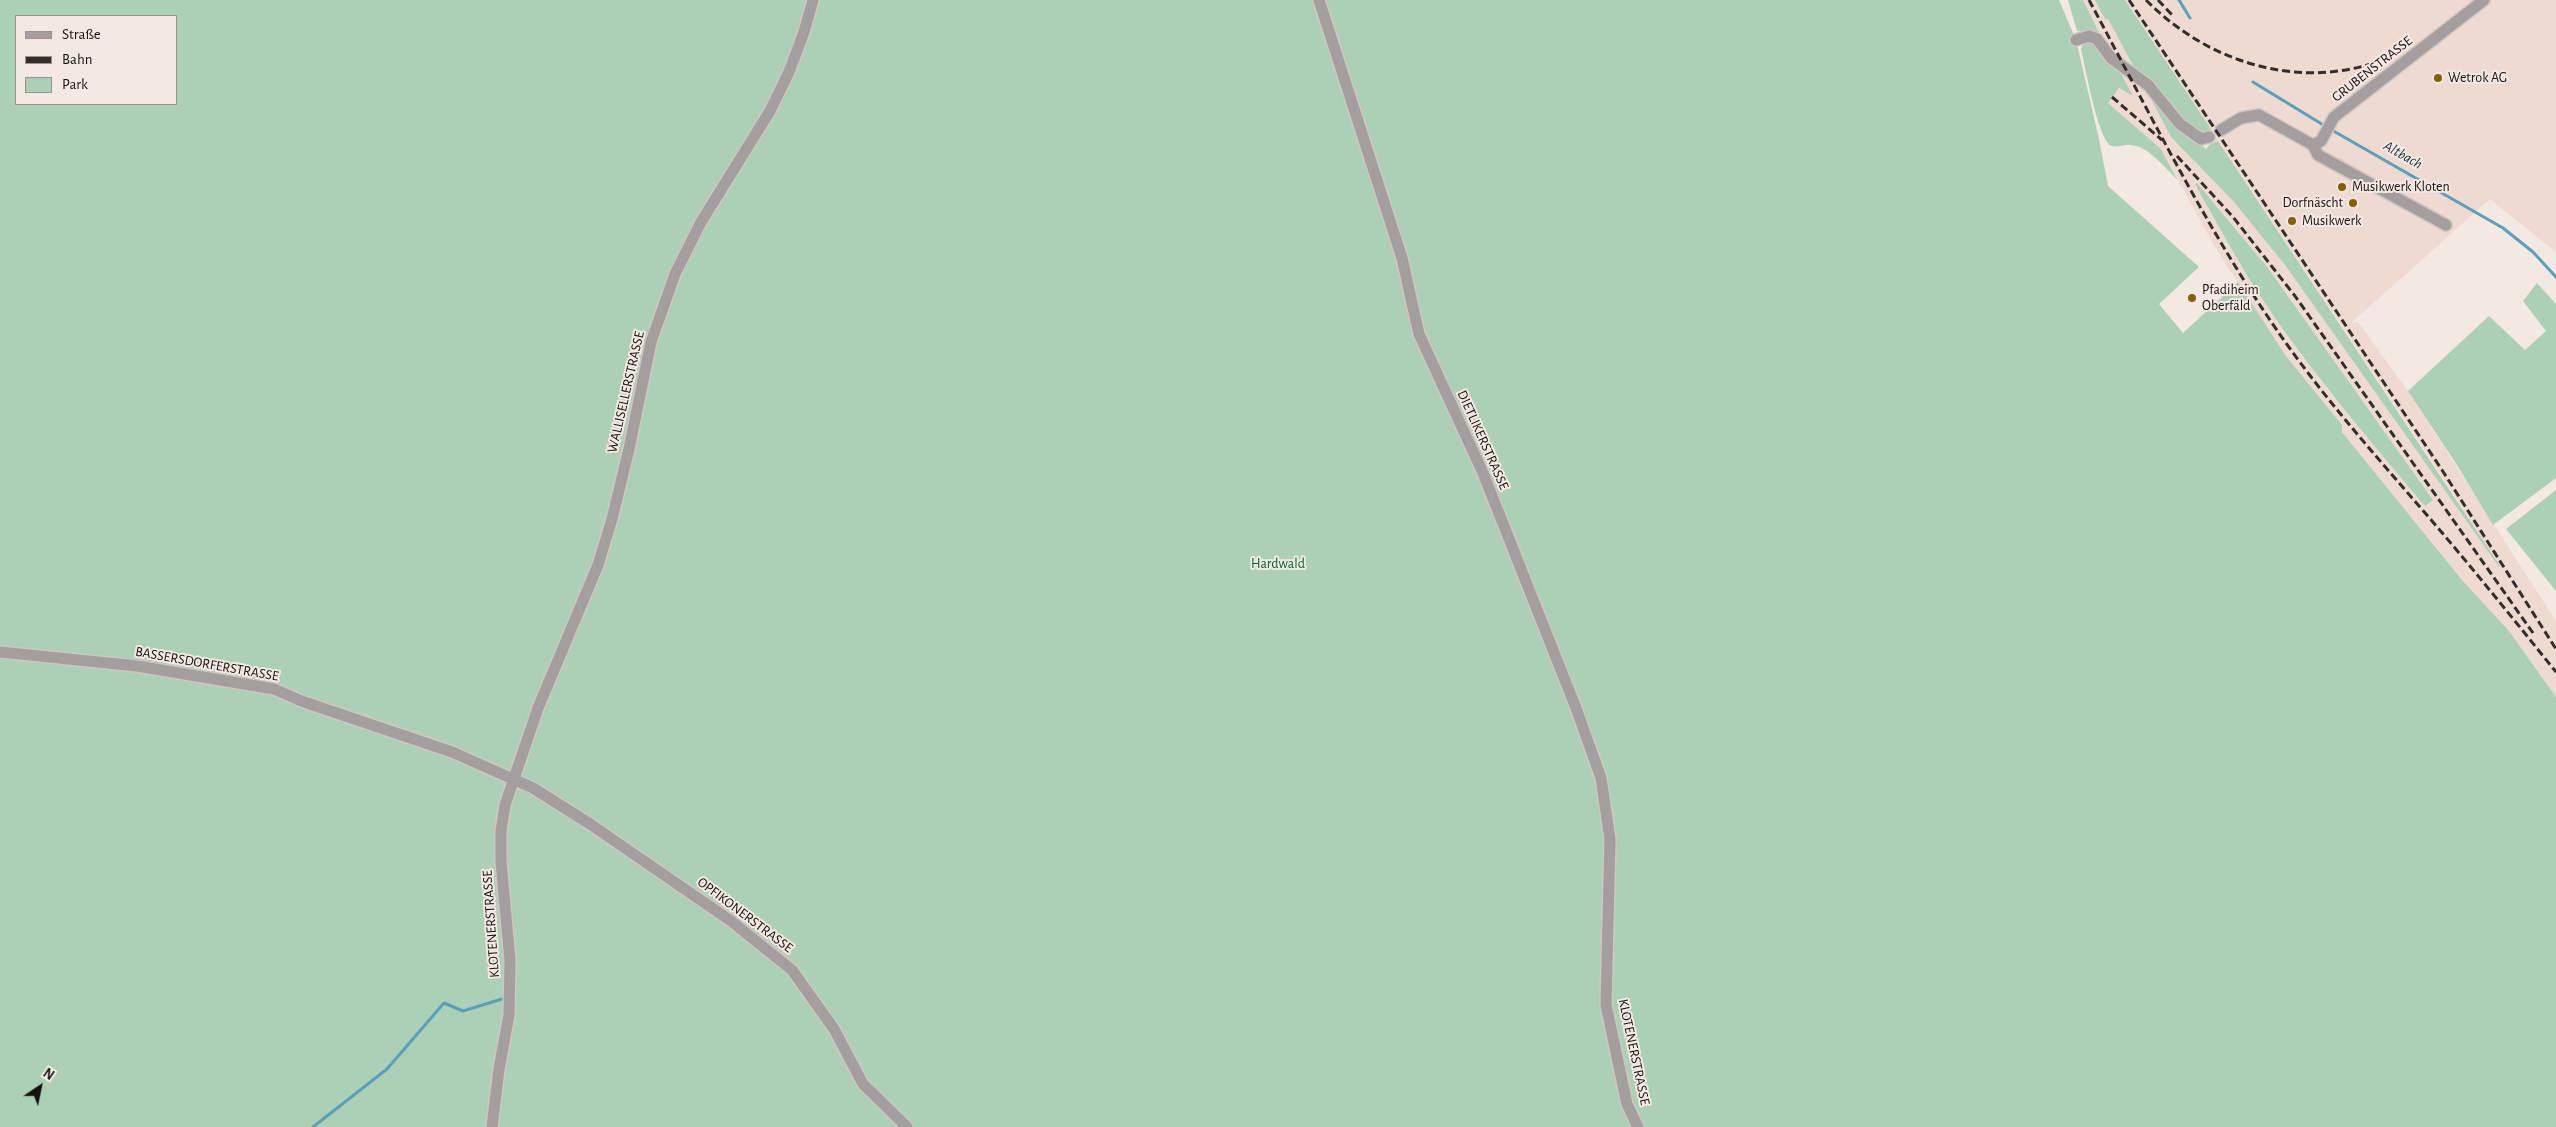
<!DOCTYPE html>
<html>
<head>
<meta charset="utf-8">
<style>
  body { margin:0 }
  #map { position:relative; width:2556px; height:1127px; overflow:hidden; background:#f4e8e3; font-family:"Alegreya Sans",sans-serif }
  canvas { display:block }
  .legend { position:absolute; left:15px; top:15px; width:162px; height:90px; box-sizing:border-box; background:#f4e8e3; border:1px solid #9b928e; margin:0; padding:6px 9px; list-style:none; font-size:15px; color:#15110f }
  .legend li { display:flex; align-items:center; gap:10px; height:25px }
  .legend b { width:25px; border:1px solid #9b928e }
  .north { position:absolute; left:15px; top:1062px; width:50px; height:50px; -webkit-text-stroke:4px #f4e8e3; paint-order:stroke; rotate:34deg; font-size:14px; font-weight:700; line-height:20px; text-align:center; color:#15110f }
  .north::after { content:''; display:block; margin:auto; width:18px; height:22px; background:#15110f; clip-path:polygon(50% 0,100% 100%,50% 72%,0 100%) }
</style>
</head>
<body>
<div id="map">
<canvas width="2556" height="1127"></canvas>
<ul class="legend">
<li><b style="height:6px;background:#a49f9e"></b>Straße</li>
<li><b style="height:6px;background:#332d2b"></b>Bahn</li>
<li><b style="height:14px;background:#abd0b5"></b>Park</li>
</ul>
<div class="north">N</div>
</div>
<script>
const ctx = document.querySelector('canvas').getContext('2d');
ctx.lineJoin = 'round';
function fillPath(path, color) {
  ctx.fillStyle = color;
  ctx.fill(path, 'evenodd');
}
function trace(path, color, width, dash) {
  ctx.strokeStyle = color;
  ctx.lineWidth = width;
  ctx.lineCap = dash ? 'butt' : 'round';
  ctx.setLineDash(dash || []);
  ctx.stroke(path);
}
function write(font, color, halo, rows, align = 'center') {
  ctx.font = font + ' "Alegreya Sans",sans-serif';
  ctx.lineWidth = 4;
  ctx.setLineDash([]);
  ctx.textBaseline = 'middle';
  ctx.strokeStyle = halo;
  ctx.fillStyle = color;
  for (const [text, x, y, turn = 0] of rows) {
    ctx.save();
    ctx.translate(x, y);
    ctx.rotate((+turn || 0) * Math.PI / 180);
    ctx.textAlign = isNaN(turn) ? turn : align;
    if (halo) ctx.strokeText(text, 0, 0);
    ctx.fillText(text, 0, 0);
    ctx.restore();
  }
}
fillPath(new Path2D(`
  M2083,0H2095L2105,18L2108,19L2171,137L2234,202L2285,265L2499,567L2453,493L2227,154L2218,141L2214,144L2209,137L2206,132L2211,129L2125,0H2556V252L2490,199L2351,323L2358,322L2408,391L2556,621V697L2509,631L2462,580L2397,500L2342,432V425L2286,356L2216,249L2161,149L2108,103L2119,88L2132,95ZM2197,183L2268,268L2433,500L2327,389L2296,347L2258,293L2201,195Z`), '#eedad1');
fillPath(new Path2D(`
  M0,0H2059L2076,40L2099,139L2108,186L2199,267L2159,304L2183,333L2238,282L2286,356L2342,425V432L2462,580L2509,631L2556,697V1127H0ZM16,16H176V104H16Z
  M2068,0H2083L2100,34L2077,31Z
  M2095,0H2125L2211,129L2204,136L2186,126L2137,73L2108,19H2105Z
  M2085,41L2094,43L2102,56L2118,68L2133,96L2119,88L2108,103L2161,149L2177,179C2165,168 2148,146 2131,145C2125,144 2118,148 2112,146C2098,142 2085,64 2081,49Z
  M2144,86L2178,127L2206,149L2210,144L2218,141L2500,566L2499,567L2285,265L2234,202L2171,137Z
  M2197,183L2268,268L2433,500L2425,506C2367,437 2308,369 2259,294C2238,262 2220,228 2201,195L2195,184Z
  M2537,283L2556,304V478L2493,525L2457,465L2408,391L2489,316L2525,350L2546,331L2523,301Z
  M2556,490V591L2506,529Z`), '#abd0b5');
trace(new Path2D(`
  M2179,0L2190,18
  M2253,82L2325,126
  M2330,129L2503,228L2533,252L2556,277
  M313,1127L387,1069L444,1003L463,1011L502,999`), '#59a0bd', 3);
const minor = new Path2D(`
  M1319,0L1402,258L1419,334L1483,473L1576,708L1601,778L1610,839L1606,1005L1627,1104L1638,1127
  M2076,40L2089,36L2097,39L2111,58L2148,85L2180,124L2201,139L2209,137
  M2221,130L2241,118L2259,115L2313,145
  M2313,145L2321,141L2334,117L2484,0
  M2313,145L2318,155L2446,225
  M0,652L137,666L274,689L304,702L452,752L533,788L590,824L731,921L792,970L834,1029L863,1084L907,1127
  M492,1127L499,1069L509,1015L510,960L501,862V831L505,805L538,708L598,565L612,519L629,449L651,342L675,274L701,222L770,111L789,72L804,32L813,0`);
trace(minor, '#d0c6c1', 14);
trace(minor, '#a49f9e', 11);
trace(new Path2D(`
  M2089,0C2153,119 2212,241 2291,350C2338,415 2392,474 2444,535C2482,580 2519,626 2556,672
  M2129,0L2442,470L2556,649
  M2146,0C2206,61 2295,90 2377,62
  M2158,0L2173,16
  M2112,97L2162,140
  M2177,156L2233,217L2295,296L2533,633`), '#332d2b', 3, [8, 4]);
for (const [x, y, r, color] of [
  [2438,78,5,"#885f00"],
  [2342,187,5,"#885f00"],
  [2353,203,5,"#885f00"],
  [2292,221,5,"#885f00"],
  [2192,298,5,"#885f00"]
]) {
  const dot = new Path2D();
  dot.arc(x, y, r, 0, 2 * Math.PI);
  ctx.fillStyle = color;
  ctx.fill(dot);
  trace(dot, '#f4e8e3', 2);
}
write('14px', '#15110f', '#f4e8e3', [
  ["GRUBENSTRASSE",2372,69,-38],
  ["WALLISELLERSTRASSE",626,392,-77],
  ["DIETLIKERSTRASSE",1483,440,66],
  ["BASSERSDORFERSTRASSE",207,664,10],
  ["OPFIKONERSTRASSE",745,915,37],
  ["KLOTENERSTRASSE",491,924,-94],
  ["KLOTENERSTRASSE",1634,1052,78]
]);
write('14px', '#15110f', '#f4e8e3', [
  ["Wetrok AG",2448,78],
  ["Musikwerk Kloten",2352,187],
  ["Dorfnäscht",2343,203,"right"],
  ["Musikwerk",2302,221],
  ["Pfadiheim",2202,290],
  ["Oberfäld",2202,306]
], 'left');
write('14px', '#026433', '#f4e8e3', [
  ["Hardwald",1278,564]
]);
write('italic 15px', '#123441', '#f4e8e3', [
  ["Altbach",2403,155,30]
]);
</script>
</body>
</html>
